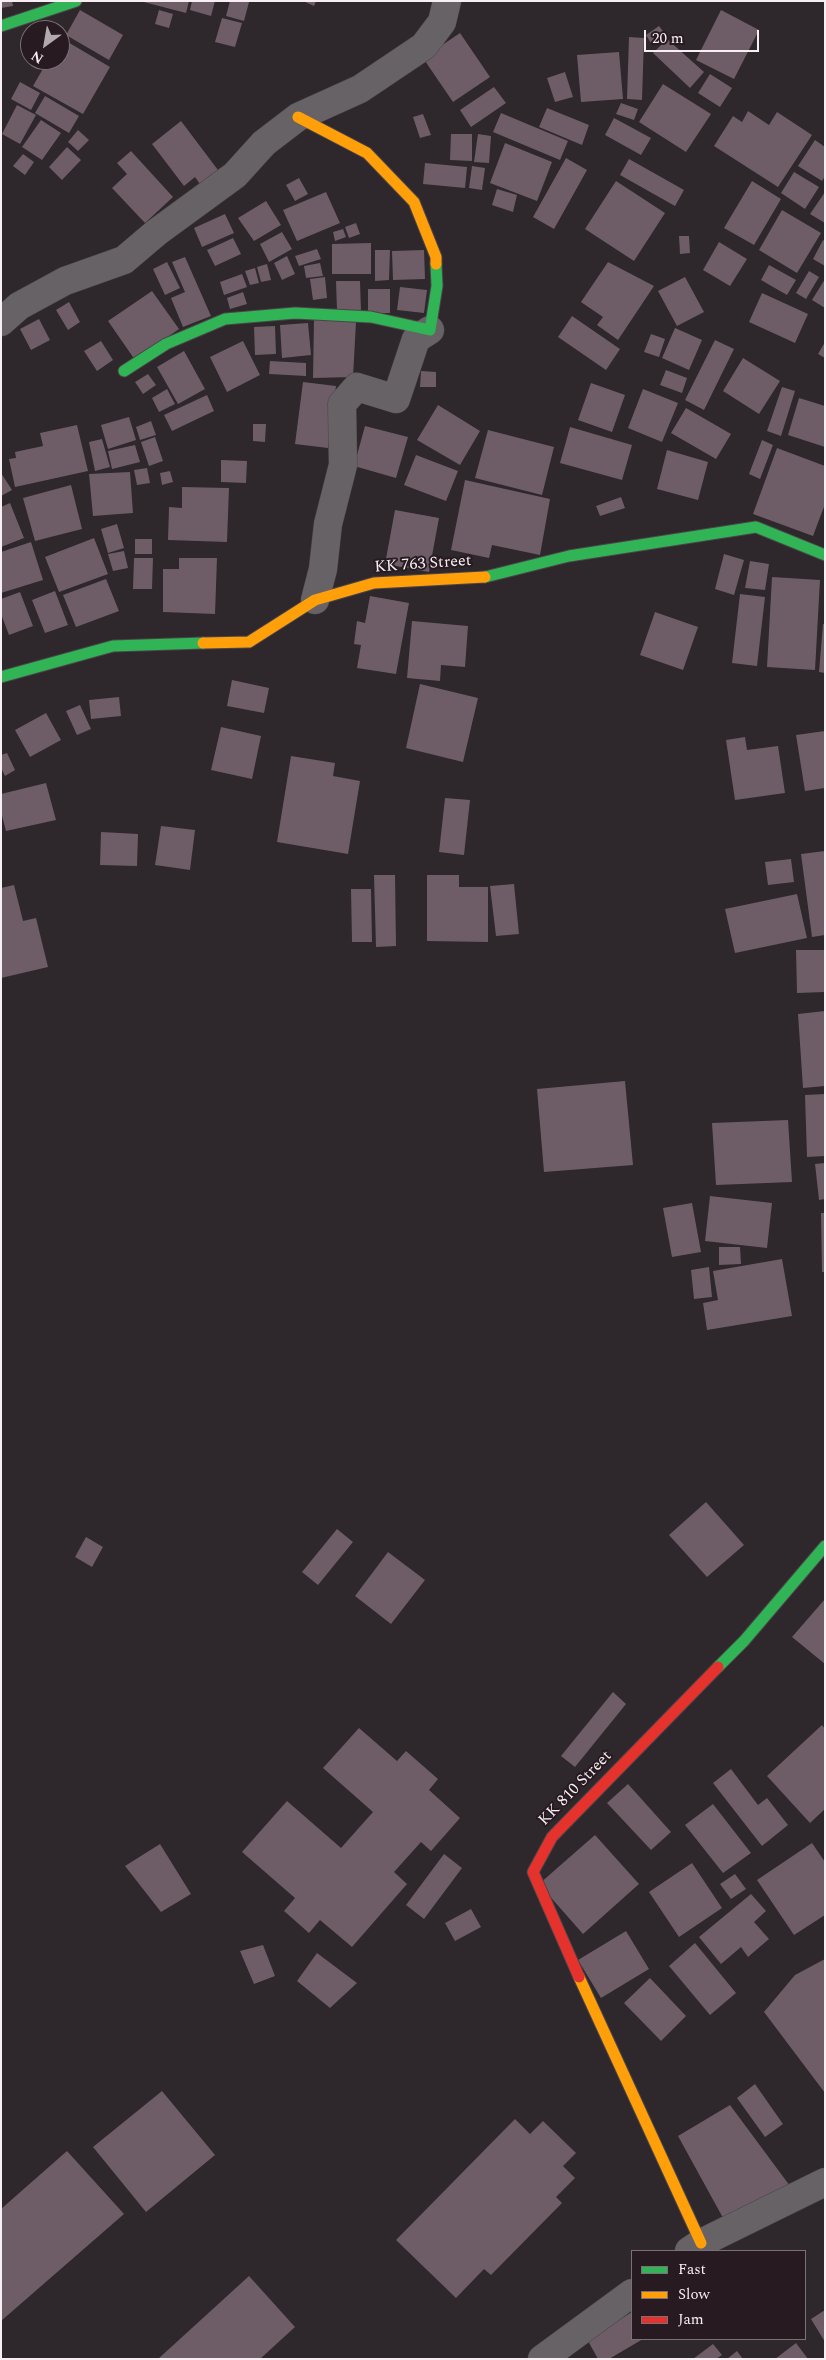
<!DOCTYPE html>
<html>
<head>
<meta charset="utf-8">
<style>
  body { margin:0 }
  #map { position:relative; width:826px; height:2360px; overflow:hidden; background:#2e272b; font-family:Spectral,serif }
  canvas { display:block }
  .frame { position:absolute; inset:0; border:2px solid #f7eff3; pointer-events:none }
  .legend { position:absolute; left:631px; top:2250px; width:175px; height:90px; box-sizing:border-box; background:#271b21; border:1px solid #7a7075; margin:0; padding:6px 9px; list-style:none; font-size:15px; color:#f7eff3 }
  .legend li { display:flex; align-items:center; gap:10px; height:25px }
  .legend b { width:25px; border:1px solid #7a7075 }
  .north { position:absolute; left:20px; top:20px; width:50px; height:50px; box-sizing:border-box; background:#271b21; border:1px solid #7a7075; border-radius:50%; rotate:212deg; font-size:14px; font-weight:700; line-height:20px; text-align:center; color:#f7eff3 }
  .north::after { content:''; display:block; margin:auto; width:18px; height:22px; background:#b1a9ad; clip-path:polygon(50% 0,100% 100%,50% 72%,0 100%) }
  .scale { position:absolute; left:644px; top:30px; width:115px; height:22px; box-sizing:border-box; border:2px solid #f7eff3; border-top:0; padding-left:6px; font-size:15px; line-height:18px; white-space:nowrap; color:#f7eff3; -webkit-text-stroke:4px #271b21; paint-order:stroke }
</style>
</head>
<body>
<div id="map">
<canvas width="826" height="2360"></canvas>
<div class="frame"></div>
<ul class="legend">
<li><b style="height:6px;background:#30b455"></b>Fast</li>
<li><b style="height:6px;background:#ff9f0a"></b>Slow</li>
<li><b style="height:6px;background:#e5322d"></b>Jam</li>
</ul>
<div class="north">N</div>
<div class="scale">20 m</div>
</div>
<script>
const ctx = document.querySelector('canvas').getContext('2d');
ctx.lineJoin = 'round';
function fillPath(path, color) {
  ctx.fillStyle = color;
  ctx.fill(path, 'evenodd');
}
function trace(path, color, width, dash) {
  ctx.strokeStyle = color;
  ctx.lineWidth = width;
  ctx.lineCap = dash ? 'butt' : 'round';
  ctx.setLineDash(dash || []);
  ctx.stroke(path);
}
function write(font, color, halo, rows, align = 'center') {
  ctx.font = font + ' Spectral,serif';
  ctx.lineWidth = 4;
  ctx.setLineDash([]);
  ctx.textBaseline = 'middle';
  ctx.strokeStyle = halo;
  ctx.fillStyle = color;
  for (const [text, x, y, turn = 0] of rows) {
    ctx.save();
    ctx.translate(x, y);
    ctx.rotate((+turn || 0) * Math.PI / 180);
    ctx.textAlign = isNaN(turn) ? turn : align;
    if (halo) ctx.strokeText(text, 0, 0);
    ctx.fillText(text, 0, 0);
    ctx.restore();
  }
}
fillPath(new Path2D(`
  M1,1H12L13,6L1,8Z
  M140,1H189L186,13Z
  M192,1H215L211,16L190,10Z
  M230,1L249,2L244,21L226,16Z
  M303,1H316L314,6Z
  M80,10L123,35L109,60L66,35Z
  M159,10L173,14L169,28L155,24Z
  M721,10L759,30L734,79L696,60Z
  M222,18L242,23L235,47L215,42Z
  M659,26L666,35L652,45L646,35Z
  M460,33L490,77L453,102L423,58Z
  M629,37L644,38L642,100L627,99Z
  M61,38L110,67L83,114L33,86L48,60H60Z
  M667,39L704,72L690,88L653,53Z
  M619,52L623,99L581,102L577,55Z
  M565,72L573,97L555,102L547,78Z
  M710,74L732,88L720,107L698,93Z
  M20,82L40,93L31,110L11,99Z
  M663,84L711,114L686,152L639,122Z
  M494,87L506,103L471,127L460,110Z
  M45,96L79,116L69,133L35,113Z
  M621,103L638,109L634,120L616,114Z
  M17,105L36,115L20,144L2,134Z
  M547,108L589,125L582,145L539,127Z
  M748,111L769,125L777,112L812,135L778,187L714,146L733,116L742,122Z
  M501,113L568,141L560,160L493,132Z
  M423,114L431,135L420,138L413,117Z
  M614,118L651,138L641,155L605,135Z
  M41,120L61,133L42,160L22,147Z
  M181,121L221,174L202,187L195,177L184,186L152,144Z
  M78,130L89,140L78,151L68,142Z
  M451,134H472V161L450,160Z
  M478,134L491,136L489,163L474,162Z
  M815,140L825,147V176L822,181L798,166Z
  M505,143L552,162L537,201L490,183Z
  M67,147L81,160L62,180L49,167Z
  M131,151L173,197L145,223L112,188L127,174L117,163Z
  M23,154L34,162L25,175L13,166Z
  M566,158L587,170L554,229L533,217Z
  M629,159L684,190L675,206L620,175Z
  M425,163L467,167L465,188L423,184Z
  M472,166L485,168L482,190L469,188Z
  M794,172L819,187L805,209L781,193Z
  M299,178L308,194L295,201L286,185Z
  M616,181L665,213L634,261L585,229Z
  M752,181L781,199L754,245L724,228Z
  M497,189L517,195L513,212L492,205Z
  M326,192L340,223L297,241L283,210Z
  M825,192V223L810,214Z
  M266,201L281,225L254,241L238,218Z
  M782,210L821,233L797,273L759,250Z
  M225,214L234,233L202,247L194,228Z
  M356,223L360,234L349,238L345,227Z
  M343,229L346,237L335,241L333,232Z
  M282,232L292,249L269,262L260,244Z
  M679,236H689L690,253L680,254Z
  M233,238L241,254L215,266L207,250Z
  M823,240L825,241V266L813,259Z
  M719,242L747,259L730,286L703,270Z
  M371,243V274H332V244Z
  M317,249L321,259L299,266L295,256Z
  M375,250H390L389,280L375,281Z
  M424,250L425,279L393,280L392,251Z
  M287,256L295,274L282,280L274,263Z
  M185,257L211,316L183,327L171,298L185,292L172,262Z
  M167,262L180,288L165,295L153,269Z
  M608,262L654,286L618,340L597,325L603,317L581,302Z
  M320,263L323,276L306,278L304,266Z
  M267,264L271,280L261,282L257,267Z
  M769,265L796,280L787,295L761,280Z
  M255,268L259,283L250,285L245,271Z
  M809,271L819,277L806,299L796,293Z
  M242,274L247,287L224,295L220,282Z
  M325,277L327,298L313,300L310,279Z
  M685,277L704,312L677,326L658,291Z
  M825,279V308L812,300Z
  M336,281H360L361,311H337Z
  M400,287L427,290L424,313L397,310Z
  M368,289H390V313H368Z
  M152,291L179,329L135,360L108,321Z
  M243,292L247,304L230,309L227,298Z
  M762,293L808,314L795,343L749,322Z
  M69,302L80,322L68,330L56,310Z
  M572,316L620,349L606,370L558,337Z
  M39,319L50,340L31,350L20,329Z
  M314,319L356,322L353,377L313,378Z
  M308,323L311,355L282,358L280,325Z
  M275,326L276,354L255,355L254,327Z
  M675,328L702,340L689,370L662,358Z
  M651,334L665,339L659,357L644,352Z
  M715,340L734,349L704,410L685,400Z
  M101,341L113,360L97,371L84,351Z
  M243,341L260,375L227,392L210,357Z
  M825,342V358L818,354Z
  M184,351L205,389L178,404L157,367Z
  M743,358L780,381L759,414L723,391Z
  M270,361L306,363V376L269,374Z
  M666,370L687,378L682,393L660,385Z
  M421,371L436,372V387H420Z
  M148,374L156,385L143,394L135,382Z
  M303,382L336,386L328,448L295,444Z
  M591,383L625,395L612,432L578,420Z
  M782,387L795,391L781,436L767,431Z
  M167,389L175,404L159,412L152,398Z
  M643,389L678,403L662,442L628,428Z
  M207,395L214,411L172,431L164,415Z
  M799,398L825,406V447L788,435Z
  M438,405L480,431L460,465L417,440Z
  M686,408L731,434L716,459L671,433Z
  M129,417L136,440L108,449L101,425Z
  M151,421L156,435L140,440L136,427Z
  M253,424H266L265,442L253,441Z
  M77,425L88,471L15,487L9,459L16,458L15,452L43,446L40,433Z
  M365,426L408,437L396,478L354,466Z
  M570,427L632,445L622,480L560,463Z
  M488,430L554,447L542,495L475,478Z
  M155,437L163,461L149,466L141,442Z
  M102,439L110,467L95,471L89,442Z
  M762,440L773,445L760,479L749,474Z
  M135,445L140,462L112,469L108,451Z
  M777,448L825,466V504L813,536L753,514Z
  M667,450L708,462L698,500L657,489Z
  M416,455L458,471L446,501L404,485Z
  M221,460L247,461L246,483L221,482Z
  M147,468L150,483L137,485L134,470Z
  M170,471L173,482L162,485L160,473Z
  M130,472L133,513L93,516L89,474Z
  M1,473L12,490L1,496Z
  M465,480L550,499L540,555L492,545L489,558L451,550Z
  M71,485L82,529L35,541L23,498Z
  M182,487L229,488L227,542L168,540L169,507L182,508Z
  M621,497L625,508L600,516L596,506Z
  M10,503L24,538L1,547V507Z
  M395,510L439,518L429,572L385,564Z
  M117,524L124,548L108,553L101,529Z
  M94,538L108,574L59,592L45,557Z
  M135,539H152V554H135Z
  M31,542L43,580L1,593V552Z
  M124,551L128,568L113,571L108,554Z
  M724,554L744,560L734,595L715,589Z
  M134,558H153L152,589H133Z
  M179,558H217L215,614L163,612V569H179Z
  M750,561L769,564L765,590L745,588Z
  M772,577L820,580L815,670L767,667Z
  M106,579L119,611L76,627L63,595Z
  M55,591L68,625L45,633L32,600Z
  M20,592L33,626L9,635L1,614V599Z
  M740,594L765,597L757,666L732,663Z
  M370,596L409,603L396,674L357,668L361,645L354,644L357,621L365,623Z
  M655,612L698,627L683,670L640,655Z
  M412,621L468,626L465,667L441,665L440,681L407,678Z
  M823,624H825V673L819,672Z
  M232,680L269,688L264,713L227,706Z
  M420,684L478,698L463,762L406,748Z
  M119,697L121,716L91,719L89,700Z
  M80,705L91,729L77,735L66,711Z
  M46,713L61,740L30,757L15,730Z
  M221,727L261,736L252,779L211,770Z
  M825,731V788L805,791L796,735Z
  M745,737L747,750L778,746L785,793L735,800L726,740Z
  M7,753L15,770L5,776L1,768V755Z
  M291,756L335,763L333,776L360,781L348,854L277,842Z
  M46,783L56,820L6,831L1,812V794Z
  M445,798L470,800L464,855L439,852Z
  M161,826L195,830L190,870L155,865Z
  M101,832L138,834L137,866L100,865Z
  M825,851V935L812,937L801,854Z
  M791,859L794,882L768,885L765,862Z
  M374,875H395L396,946L376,947Z
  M427,875H459V887H488V942L427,941Z
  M514,884L519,934L496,936L490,886Z
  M14,885L23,921L36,918L48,967L1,978V888Z
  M351,889H371L372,942H352Z
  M797,894L807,938L735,953L725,909Z
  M796,950H825V992L797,993Z
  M825,1011V1086L803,1088L798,1014Z
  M625,1081L633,1165L544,1172L537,1089Z
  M825,1094V1156L807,1157L805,1095Z
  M788,1120L792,1182L716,1185L712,1123Z
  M825,1163V1199L819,1200L815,1164Z
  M710,1196L772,1203L767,1248L705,1241Z
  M692,1203L701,1252L672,1257L663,1208Z
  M821,1213H825V1272H822Z
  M719,1247H740L741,1264L719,1265Z
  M782,1259L792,1316L707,1330L703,1303L718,1300L713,1271Z
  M709,1267L712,1297L694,1299L691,1270Z
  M706,1502L744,1545L707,1577L669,1535Z
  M337,1529L353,1542L318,1585L302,1572Z
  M86,1537L103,1547L92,1567L75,1557Z
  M388,1552L425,1580L391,1624L355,1596Z
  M825,1599V1664L792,1637Z
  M613,1692L626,1704L575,1767L561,1756Z
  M822,1725L825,1729V1809L810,1823L767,1776Z
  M359,1728L397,1761L406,1751L438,1779L429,1790L460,1818L431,1851L421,1842L394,1872L407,1884L352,1947L320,1920L309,1933L284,1911L295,1898L242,1852L287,1801L341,1848L373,1812L323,1768Z
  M731,1769L758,1805L767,1798L788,1825L762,1846L713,1783Z
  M628,1784L671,1832L651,1850L607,1803Z
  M713,1804L751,1853L723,1873L685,1825Z
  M595,1835L639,1884L583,1934L539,1884Z
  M812,1843L825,1862V1915L794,1935L757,1880Z
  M160,1844L191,1894L161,1912L125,1866Z
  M444,1854L462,1868L424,1919L406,1905Z
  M692,1863L722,1908L679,1937L649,1892Z
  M735,1874L746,1889L731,1899L720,1884Z
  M751,1894L766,1911L754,1922L769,1939L748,1957L741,1947L721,1964L699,1937Z
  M471,1909L481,1927L455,1941L445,1923Z
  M626,1931L649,1969L601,1998L578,1960Z
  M695,1943L736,1993L710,2015L669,1966Z
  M263,1945L275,1976L254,1984L240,1951Z
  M317,1953L357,1983L330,2008L297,1981Z
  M825,1959V2093L764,2012L795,1975Z
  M650,1978L686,2016L661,2041L624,2003Z
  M755,2084L783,2124L765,2137L737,2098Z
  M162,2091L215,2155L146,2212L93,2147Z
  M730,2105L790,2186L728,2227L678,2136Z
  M515,2119L530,2134L543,2121L576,2153L563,2166L575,2178L556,2197L562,2203L491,2275L484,2269L456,2298L396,2240Z
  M67,2151L124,2214L1,2321V2209Z
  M249,2276L295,2327L260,2359H158Z
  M825,2310V2342L811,2319Z
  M632,2312V2339H643L609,2359H598L587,2339Z
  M796,2343L808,2359H775Z
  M713,2344L722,2355L716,2359H693Z
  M737,2351L743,2359H727Z`), '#6e5d67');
const street = new Path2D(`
  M1,322L19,306L65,281L124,260L157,232L235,175L264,143L298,117L360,89L424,46L442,22L447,1
  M315,600L323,569L328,524L343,465L342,404L357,387L396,399L416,339L430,330
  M689,2251L701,2243L825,2182
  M542,2359L632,2293`);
const fast = new Path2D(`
  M1,26L76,1
  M124,371L166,344L225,319L295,313L371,317L430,330L437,286L436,264
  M485,577L569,556L756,527L825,555
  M1,677L113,646L203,643
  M718,1667L744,1641L825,1546`);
const slow = new Path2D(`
  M298,117L367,153L414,202L436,257V264
  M203,643L249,642L315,600L374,583L485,577
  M579,1977L701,2243`);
const jam = new Path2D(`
  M579,1977L533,1872L552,1837L718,1667`);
trace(street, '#4b4549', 29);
trace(fast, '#4b4549', 13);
trace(slow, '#4b4549', 13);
trace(jam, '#4b4549', 13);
trace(street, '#676265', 28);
trace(fast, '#30b455', 11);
trace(slow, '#ff9f0a', 11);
trace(jam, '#e5322d', 11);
write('16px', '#f7eff3', '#271b21', [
  ["KK 763 Street",423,565,-4],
  ["KK 810 Street",576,1789,-46]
]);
</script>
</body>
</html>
